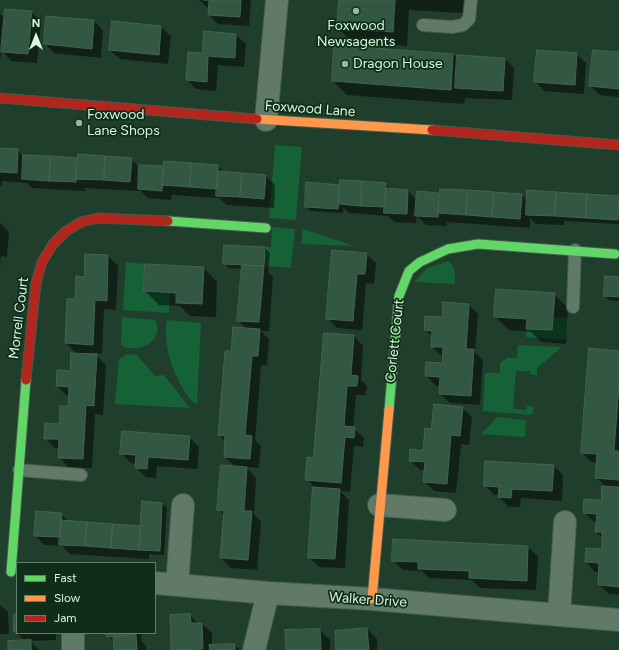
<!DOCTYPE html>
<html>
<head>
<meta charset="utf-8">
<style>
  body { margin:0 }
  #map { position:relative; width:619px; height:650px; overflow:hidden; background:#203e2c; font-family:Figtree,sans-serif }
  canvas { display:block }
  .legend { position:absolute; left:16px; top:562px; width:140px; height:72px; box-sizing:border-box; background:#0f2d19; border:1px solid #5f7f68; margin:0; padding:5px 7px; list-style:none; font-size:12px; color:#d6f9de }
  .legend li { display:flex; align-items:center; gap:8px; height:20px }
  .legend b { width:20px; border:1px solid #5f7f68 }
  .north { position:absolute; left:16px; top:16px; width:40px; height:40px; -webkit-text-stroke:3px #0f2d19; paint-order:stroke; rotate:0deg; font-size:11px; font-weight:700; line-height:16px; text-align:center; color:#d6f9de }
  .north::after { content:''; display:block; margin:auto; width:14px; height:18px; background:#d6f9de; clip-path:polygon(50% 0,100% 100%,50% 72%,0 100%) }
</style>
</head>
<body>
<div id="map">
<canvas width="619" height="650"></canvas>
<ul class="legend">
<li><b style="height:5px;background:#63d668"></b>Fast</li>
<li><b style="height:5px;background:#ff974d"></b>Slow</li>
<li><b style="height:5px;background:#b3261e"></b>Jam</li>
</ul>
<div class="north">N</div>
</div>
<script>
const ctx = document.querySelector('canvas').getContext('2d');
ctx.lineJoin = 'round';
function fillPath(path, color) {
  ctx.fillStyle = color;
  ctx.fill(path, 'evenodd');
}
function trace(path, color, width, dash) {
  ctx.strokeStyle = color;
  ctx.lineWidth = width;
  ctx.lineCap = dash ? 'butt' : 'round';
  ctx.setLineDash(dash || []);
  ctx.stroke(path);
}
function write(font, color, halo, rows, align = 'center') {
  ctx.font = font + ' Figtree,sans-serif';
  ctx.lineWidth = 3.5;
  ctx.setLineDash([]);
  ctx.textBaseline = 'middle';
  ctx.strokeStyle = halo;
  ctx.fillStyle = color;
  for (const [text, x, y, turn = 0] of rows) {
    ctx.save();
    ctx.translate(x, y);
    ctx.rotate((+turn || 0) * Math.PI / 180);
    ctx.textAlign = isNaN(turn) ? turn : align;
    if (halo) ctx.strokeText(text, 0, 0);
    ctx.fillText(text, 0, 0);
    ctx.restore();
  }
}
fillPath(new Path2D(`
  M275,145L302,147L296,220L269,218Z
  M272,227L295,229L291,268L264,266L265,247H271Z
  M303,229L354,246L301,244Z
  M448,261C456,266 455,275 455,284L414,282L426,269Z
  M126,262L145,264L144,291L170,293L169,313L123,310Z
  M122,317L155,320C166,341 137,355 121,345Z
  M553,317L568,318L566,340L526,337V329L552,330Z
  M167,320L201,323L197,404C191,402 189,398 186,393C173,375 162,342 167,320Z
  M518,345L562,347L537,368V376L530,374V371H516L513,409L526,410L527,406L534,407L533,413L531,415L483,411L485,373H500V363L507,358H517Z
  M128,354L137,355L155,376L164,375L190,408L115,404L119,359Z
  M497,417L526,420L525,437L481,434Z`), '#156236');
fillPath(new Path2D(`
  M199,0H251L249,26L218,24L209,15V9Z
  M340,0H477L476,14L409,10L407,46L352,42L338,28Z
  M32,12L41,22L37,63L11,61L2,51L0,60V13L5,18Z
  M94,21L103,30L101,58L54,53L45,44Z
  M113,22L161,27L171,36L168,64L120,59L110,50Z
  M205,33L236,35L246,44L244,67L218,65L216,91L196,89L187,80L203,54Z
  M619,53V97L600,95L590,86Z
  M453,54L458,59H505L514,68L512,100L465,98L464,104L347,95L333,81Z
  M576,54L586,63L584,94L545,91L535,82Z
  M0,149L18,150L23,156L78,159H131L140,168L218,166L225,173L266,176L275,185L274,208L227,205L219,198L172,195L171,200L148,198L139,189V191L85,188V191L32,188L27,183L2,181V186H0Z
  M386,184L391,190L408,191L417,200L418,192L522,195L528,201V191L619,197V224L564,221V225L536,224L530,218V228L447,222V226L426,225L417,216L416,223L395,222L388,216L349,213L343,207V213L310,211L306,207L341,186Z
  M0,223L9,232L7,257L1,256L0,266Z
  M265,248L270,253L268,272L273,277L269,331H261L269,340L267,365H261L255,440L261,446L259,468L246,467L256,478L254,514L261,522L257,570L231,568L221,558L224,516L219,510L235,467L225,457L226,442L219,435L231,352L247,329L238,320L242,269L229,268L224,263Z
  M366,254L376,263L374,284L366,283L362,330L337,328L327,318Z
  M85,255L108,256L118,266L116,310L104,309L102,354L94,353L106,365L103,415L95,414L92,468L68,467L59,457V448H55L45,438L60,425L69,407L70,395H66L57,386L71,372L77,354L66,343L67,300H76L85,278Z
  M204,268L217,282L216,317L190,316L180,306L159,305L145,291Z
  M619,278V301L609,300L605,296Z
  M554,294L568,308L566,344L541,342L531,332L509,330L495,317Z
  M468,305L478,314L475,352L483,360L480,405L450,403L440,394L441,386H436L426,376L443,364L444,356H442L432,347L433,337L425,330L443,318Z
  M354,336L363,346L361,380L367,386L366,395H356L353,428L364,438L363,447L354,446L350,492L340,491L349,500L345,568L319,567L309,557L314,487L306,479L314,459Z
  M619,352V595L609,594L599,585L600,572H595L586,562L603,550V538L596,532L597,522H594L584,512L602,501L606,487L596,477L597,463L592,462L582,453Z
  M462,408L472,417L469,445L461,444L456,493L434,491L424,481L425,470H420L410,460L424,452L432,430Z
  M189,437L199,447L197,469L157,466L156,478L146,477L136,468L137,464L131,463L122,454Z
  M554,466L563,475L562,501L521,498L520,507H509L499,497V495H494L485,485Z
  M162,504L167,508L164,555L149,554V559L70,554L62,546L44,545L35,535L61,514L69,522L142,528Z
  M528,547L538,556L536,590L480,588L472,580L429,578L422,571L403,570L393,560Z
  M0,605L8,612L9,634H0Z
  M190,615L199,624H202L212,633V646L235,645L240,650H173Z
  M367,629L377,639V650H337L336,632Z
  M320,630L330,640V650H287Z
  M17,633H56V640L30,641L39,650H9L25,641Z
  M106,633H141L142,642L146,646V650H115V643Z`), '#0007');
const building = new Path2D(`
  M204,0H241L240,17L208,15L209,0Z
  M339,0H395L393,32L337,28Z
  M5,9L32,11L28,54L1,52Z
  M46,16L94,20L92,49L44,44Z
  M112,21L161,26L159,55L109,50Z
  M204,31L236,34L235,58L208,56L207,82L186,80L188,52L202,53Z
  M334,45L453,54L451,90L332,81Z
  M537,50L577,53L575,85L534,82Z
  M593,50L619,52V89L589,86Z
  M457,55L505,58L503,91L455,88Z
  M0,148L18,149L17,173L0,172Z
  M78,154L105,156L104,180L76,179Z
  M23,155L51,156L49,181L22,179Z
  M51,156L77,158L76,182L49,181Z
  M105,156L132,158L130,182L104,180Z
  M164,161L191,163L190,187L162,185Z
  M191,163L218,165L217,189L190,187Z
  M139,165L164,166L162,191L138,189Z
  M218,171L242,173L240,197L216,196Z
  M242,173L266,175L264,199L240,197Z
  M340,180L362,181L361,206L339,204Z
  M362,181L386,183L385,207L361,206Z
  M306,182L340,185L338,209L305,207Z
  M386,188L408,190L407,214L384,213Z
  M440,189L468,190L466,215L438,213Z
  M468,190L494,192L492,217L466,215Z
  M527,190L556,192L555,216L526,215Z
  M417,191L439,193L438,217L415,216Z
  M494,192L522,194L520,219L492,217Z
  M556,192L587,194L586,218L555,216Z
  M587,194L619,196L618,220L586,218Z
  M224,245L265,247L264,266L223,264Z
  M332,250L367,253L365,274H357L353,321L326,319Z
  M85,254L108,255L107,301L95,300L93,345L65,343L67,299H75L76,276L84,277Z
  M145,264L204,267L202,304L176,303V293L144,291Z
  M242,265L264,266L259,322L237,321Z
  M605,276L619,277V297L604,296Z
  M496,289L555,293L552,330L526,329L527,319L494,317Z
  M443,302L469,304L466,349H474L471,396L439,394L440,377L425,376L426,362L442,363L443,347H431L432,331L424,330L425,316L442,317Z
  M233,327L260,329L258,356H252L245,435L252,436L250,459L224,457L225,436L218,435L225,351H231Z
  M324,333L354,335L351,375L358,376L357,386H347L344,426L355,427L354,438L345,437L341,483L305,480L307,457L313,458Z
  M589,348L619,351V384L614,451H619V480L595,478L597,454L581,453Z
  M71,353L97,354L94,406L86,405L83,459L58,458L59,439H44L45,423L59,424L60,406H68L69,387L56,386L57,370L70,371Z
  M434,404L463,407L460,436L451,435L447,484L423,482L425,462L409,461L410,449L423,451L425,428L431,429Z
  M122,431L190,436L188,460L148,457L147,469L135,468L136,455L120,454Z
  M485,461L554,465L552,491L512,489L511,498L498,497L499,487L484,486Z
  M221,465L247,467L244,511H252L248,560L220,558L224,511L217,510Z
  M602,486L619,487V587L598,585L599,563L585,562L586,548L602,549V532H595L597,514L583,513L584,499L601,500Z
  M313,487L340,489L335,559L308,558Z
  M142,501L162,503L160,551L139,550Z
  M36,511L62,513L60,537L34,536Z
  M61,520L87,522L85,546L59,545Z
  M87,522L113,524L111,548L85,546Z
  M113,524L141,526L139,550L111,548Z
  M393,539L528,546L527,581L469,578V571L418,569V562L392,561Z
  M14,614H17V632H14Z
  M190,614L191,623H202L203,649L171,650L170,615Z
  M367,628L369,650H336L335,631Z
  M320,629L321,650H286L285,630Z
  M106,633H133V635L107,637Z
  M136,635L137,650H114L113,637Z
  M31,640V650H8V641Z
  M235,644V650H210L209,645Z`);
fillPath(building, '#325742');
trace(building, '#46614f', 1);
const lane = new Path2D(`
  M423,25L452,27L463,25L469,19L471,0
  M573,307L575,250
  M19,470L81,475`);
const street = new Path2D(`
  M266,120L277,0
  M379,505L445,510
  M155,583L268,593L372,599L619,620
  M177,585L183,505
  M559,615L565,522
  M73,633V650
  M254,650L268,593`);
const fast = new Path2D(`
  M168,221L266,228
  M389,410L399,296L409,271L420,262L448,249L478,244L615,254
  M11,572L26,380`);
const slow = new Path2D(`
  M257,119L432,130
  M372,599L389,410`);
const jam = new Path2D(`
  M0,98L257,119
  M432,130L619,145
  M26,380L36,283L42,262L53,244L66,231L81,222L98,218L168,221`);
trace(lane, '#435b4b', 14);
trace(street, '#435b4b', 24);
trace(fast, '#435b4b', 11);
trace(slow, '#435b4b', 11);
trace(jam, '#435b4b', 11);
trace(lane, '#617a68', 12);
trace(street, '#617a68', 22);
trace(fast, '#63d668', 9);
trace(slow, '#ff974d', 9);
trace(jam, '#b3261e', 9);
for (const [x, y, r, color] of [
  [356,11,4,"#96b8a0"],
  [345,64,4,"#96b8a0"],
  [79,123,4,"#96b8a0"]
]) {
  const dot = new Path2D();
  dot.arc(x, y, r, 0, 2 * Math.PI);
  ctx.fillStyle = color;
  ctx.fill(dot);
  trace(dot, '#0f2d19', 1.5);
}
write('14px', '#d6f9de', '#0f2d19', [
  ["Foxwood",356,26,"center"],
  ["Newsagents",356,42,"center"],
  ["Dragon House",353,64],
  ["Foxwood",87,115],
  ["Lane Shops",87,131]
], 'left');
write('14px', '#d6f9de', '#0f2d19', [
  ["Foxwood Lane",310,109,4],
  ["Morrell Court",19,318,-83],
  ["Corlett Court",395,341,-84],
  ["Walker Drive",368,600,4]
]);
</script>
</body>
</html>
